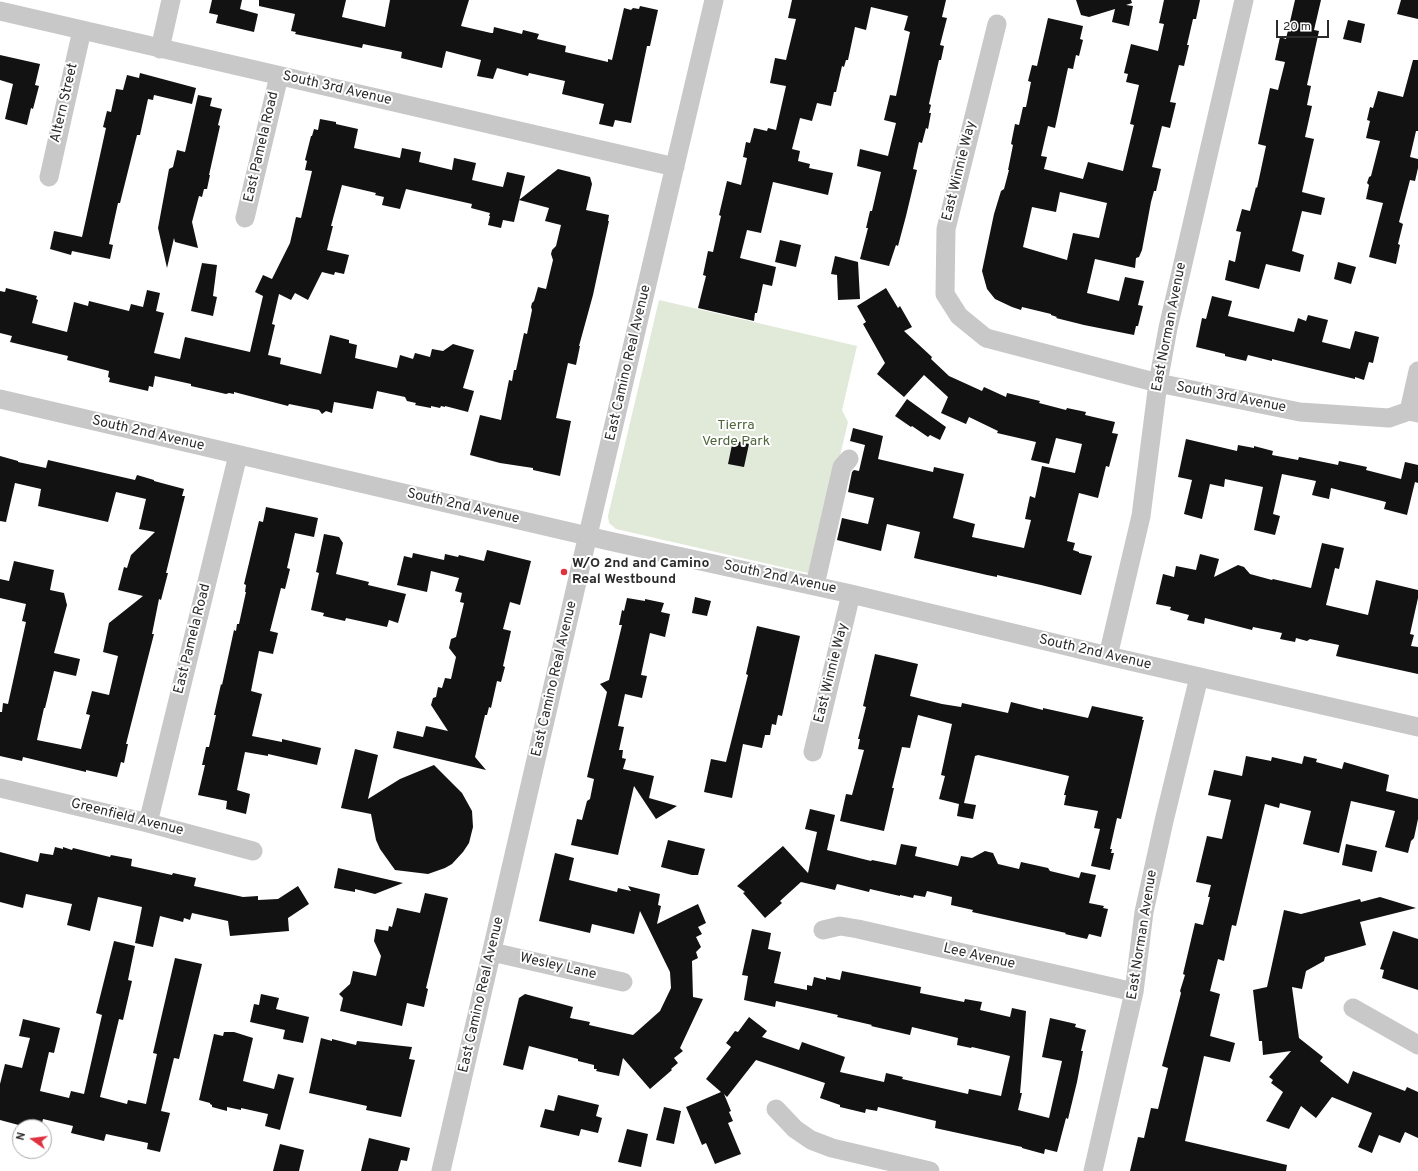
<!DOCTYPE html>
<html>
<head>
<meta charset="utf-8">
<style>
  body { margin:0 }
  #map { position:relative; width:1418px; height:1171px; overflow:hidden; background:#fff; font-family:Overpass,sans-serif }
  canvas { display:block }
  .north { position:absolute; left:12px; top:1119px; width:40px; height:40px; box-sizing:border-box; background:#fff; border:1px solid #aaa; border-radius:50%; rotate:284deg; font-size:11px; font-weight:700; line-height:16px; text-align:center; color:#2b2b2b }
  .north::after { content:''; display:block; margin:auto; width:14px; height:18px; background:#de323e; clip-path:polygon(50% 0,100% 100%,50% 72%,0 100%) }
  .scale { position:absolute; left:1276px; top:20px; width:53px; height:18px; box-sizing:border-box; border:2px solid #2b2b2b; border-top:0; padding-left:5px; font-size:12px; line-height:14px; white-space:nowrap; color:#2b2b2b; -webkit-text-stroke:3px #fff; paint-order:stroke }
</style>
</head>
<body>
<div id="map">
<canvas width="1418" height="1171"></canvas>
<div class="north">N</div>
<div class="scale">20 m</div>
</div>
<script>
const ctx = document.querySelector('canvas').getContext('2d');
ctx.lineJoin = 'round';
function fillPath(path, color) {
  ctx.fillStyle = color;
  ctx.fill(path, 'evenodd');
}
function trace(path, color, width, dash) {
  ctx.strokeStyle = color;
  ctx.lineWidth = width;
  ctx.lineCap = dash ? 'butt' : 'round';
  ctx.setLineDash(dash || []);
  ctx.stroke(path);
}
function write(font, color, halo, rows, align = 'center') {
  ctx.font = font + ' Overpass,sans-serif';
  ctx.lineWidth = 4;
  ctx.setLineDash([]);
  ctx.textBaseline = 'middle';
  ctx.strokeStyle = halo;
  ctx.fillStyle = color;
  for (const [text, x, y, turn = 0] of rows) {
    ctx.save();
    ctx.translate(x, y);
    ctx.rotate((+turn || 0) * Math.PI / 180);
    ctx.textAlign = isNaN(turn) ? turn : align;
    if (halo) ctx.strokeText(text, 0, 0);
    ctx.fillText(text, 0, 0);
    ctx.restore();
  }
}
fillPath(new Path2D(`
  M659,300L857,346L842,410L848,422L812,574L616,529L609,523L608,516Z`), '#e1e9d9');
fillPath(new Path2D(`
  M212,0H242L240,9L258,14L254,32L216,23L218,15L209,13Z
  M259,0H346L342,17L385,27L390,0H469L461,26L491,33H493L494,27L522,34L523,30L539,34L537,39L566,46L565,52L608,62V59L612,60L624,8L631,10L633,8L639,9L640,6L658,10L650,46H647L631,123L615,120L613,127L599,124L604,104L562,94L565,81L529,73L528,76L497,68L493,79L477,76L481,60L446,51L442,68L401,58L402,52L363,44L362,48L295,34L296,32L291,31L295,14L259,6Z
  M792,0H946L942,17L947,18L940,45L944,46L941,60H939L929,104L931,105L929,113H931L928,129L926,128L922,143L919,142L913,169L917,170L906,216L898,246L896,245L889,266L860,259L868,228H866L870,211H872L881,172L857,166L860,149L888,156L896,123L884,120L890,95L896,96L910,32L904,30L908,16L871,7L866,30L855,27L848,60H846L844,67L842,66L836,92H834L831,106L817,103L812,121L800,118L792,149L800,151L798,161L810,164L809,168L833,173L828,195L773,182L761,233L747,230L740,258L776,267L772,286L763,284L757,313H755L754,321L698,308L706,276L703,275L708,251L713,252L721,216L719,215L727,181L741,185L747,158L743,157L746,142L750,143L754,128L767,131L768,128L776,130L786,86L770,83L775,58L786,60L796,19L788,18Z
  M1076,0H1131L1132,3L1126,5L1133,6L1129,26L1112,22L1115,9L1089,17L1081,15Z
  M1164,0H1200L1196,19H1193L1187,45H1189L1184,66L1179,65L1170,102L1176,103L1170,128L1162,126L1152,167L1161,169L1156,191H1154L1151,202L1142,250L1139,257L1136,258L1135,268L1095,259L1087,293L1119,301L1125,277L1144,281L1138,305L1143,306L1138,326H1136L1134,335L1084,325L1056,318L1057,317L1051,315V314L1022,307L1021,310L1012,307L995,299L987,289L982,271L994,214L1001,191L1004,189L1009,170H1008L1013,145L1011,144L1015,124L1019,125L1023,107H1026L1031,82L1028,81L1032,65L1037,66L1048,18L1083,26L1080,39L1083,40L1079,56L1076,55L1073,69L1068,68L1055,128L1048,126L1041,156L1047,157L1044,169L1083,179L1088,162L1123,171L1134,125L1130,124L1139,85L1126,82L1128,74L1124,73L1131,44L1158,51L1164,24L1159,23ZM1060,192L1107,203L1099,238L1073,233L1067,260L1023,247L1032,207L1056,212Z
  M1295,0H1321L1314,30L1319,31L1307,85L1311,86L1307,105L1312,106L1305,137L1314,139L1302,192L1325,198L1321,215L1302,211L1292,251L1304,255L1300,272L1266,264L1259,289L1225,280L1229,260L1235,262L1241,232L1236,231L1242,209L1250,211L1256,187L1257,188L1266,146L1258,144L1270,88L1278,90L1285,62L1275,60L1280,37L1286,39Z
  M1401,0H1418V19L1397,14Z
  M1348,20L1365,24L1361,43L1343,39Z
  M0,55L40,64L35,85L39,86L33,109L31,108L27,125L5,119L13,84L0,80Z
  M1413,60H1418V131H1416L1410,157L1418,159V168L1415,181L1410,180L1399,222L1403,224L1398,244L1400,245L1396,264L1369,257L1383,203L1366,199L1369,185L1367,183L1369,177L1371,176L1380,141L1366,138L1370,121L1367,120L1370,107L1373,108L1378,91L1403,97Z
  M140,73L196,88L192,104L154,95L153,100L148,99L140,135H137L120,203H118L109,244L113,245L110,259L72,251L71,255L50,249L54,231L82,237L106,128L103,127L107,111L111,112L116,89L123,90L127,75L139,78Z
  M198,95L212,98L210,106L222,109L218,125L220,126L209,175H210L207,189H204L202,197L199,196L192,222L198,248L175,242L174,238L167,268L158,228L169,169L173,167L177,150L185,152Z
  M320,119L336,122V124L358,129L354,148L400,158L402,148L421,152L419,162L452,170L454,158L476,163L472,180L498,186L503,187L507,172L525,176L514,222L503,220L501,228L488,225L490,216H489L490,213L471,208L472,204L406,189L400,209L382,205L384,197L375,195L376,193L342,185L331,226H333L327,250L349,255L344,274L335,272L334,275L322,272L308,300L295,293L291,300L279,294L272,324L275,325L268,355L281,358L280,364L321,374L330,335L349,340V343L357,345L355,358L397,368L400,355L413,359L415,353L430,357L432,349L443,351L453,344L474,350L463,388L474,391L468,412L445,406V407L441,406L440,408L431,406V408L415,405L416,403L407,401L405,397L377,391L373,409L334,402L332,413L326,411L322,414L319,410L289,404L288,406L234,392V394L229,393L226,394L191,386V384L155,376L153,387L149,386L148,391L109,382L110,378L108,377L109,371L67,360L68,356L10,342L12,336L0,333V291L5,292L6,288L37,296L36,299L38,300L32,323L67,332L74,302L88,306L89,301L129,311L131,304L143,307L147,290L160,293L156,311L164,313L154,353L180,359L185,337L250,352L263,296L255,292L263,275L272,279L290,243L296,217L301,218L312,171L305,170L307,161L305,160L311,136H312L314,129L318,130Z
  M558,169L590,177L592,184L586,210L609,215L608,221H609L593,295L579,346H580L576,365L568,363L556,418L571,421L560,476L533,470V468L500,463L470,455L480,415L501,420L509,380L512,381L514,370H516L524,333L527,334L532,310L531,307L532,303L534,301L538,287L546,289L553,260L551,254L552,250L556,246L561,225L545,221L549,208L519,200Z
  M780,240L801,245L796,267L775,262Z
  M835,256L858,262L860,299L838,300L837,275L831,274Z
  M1338,262L1356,267L1351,284L1334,279Z
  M202,263L217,265L213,296L217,297L213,316L191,311Z
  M886,288L898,308L900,306L912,327L904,331L932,357L931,359L949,376L982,391L984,387L1006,397L1007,393L1040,401L1039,403L1066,410L1067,408L1086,412L1085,415L1115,422L1112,433L1118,434L1109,467L1106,466L1098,498L1079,493L1067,541L1075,543L1073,550L1079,552V553L1092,556L1081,595L1041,585L997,575V577L987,575L914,558L920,532L887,524L881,551L837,540L842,518L868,524L874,498L848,492L852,472L854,470L859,471L865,445L850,441L853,428L883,436L878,459L933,472L934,467L964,474L953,518L975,524L972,537L1024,548L1031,520L1025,519L1030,496L1035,498L1042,466L1075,473L1082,444L1056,438L1049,464L1031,460L1036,442L997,433L998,431L969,417L966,424L941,413L948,397L924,375L904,397L877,374L885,363L863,324L866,322L857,306Z
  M1212,296L1232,301L1228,316L1294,332L1298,318L1306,321L1308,315L1328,320L1322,342L1350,349L1355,331L1379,337L1373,363L1369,362L1364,380L1355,377V379L1272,359V361L1248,355L1246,361L1225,356V354L1196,347L1202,318L1206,319Z
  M907,399L946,427L940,440L930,435L928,437L912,426L911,427L895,416Z
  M1186,439L1237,451L1238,445L1254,448V446L1273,451L1272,455L1298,460L1299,457L1338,465L1339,461L1367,467L1366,470L1401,479L1405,462L1418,465V483L1415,482L1407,515L1384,509L1386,502L1331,488L1329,499L1312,495L1316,481L1282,474L1273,514L1280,516L1275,535L1254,530L1263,487L1225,479L1224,487L1210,484L1202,519L1184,514L1192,480L1178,477Z
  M733,440L749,444L744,467L728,464Z
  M0,456L18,461V462L46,468L48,460L135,480L137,475L154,480V481L184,489L182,496H185L166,573H168L161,600L159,599L152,634H154L126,744H128L124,763L121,762L117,777L86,770V772L23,757L22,761L0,756V712H2L3,703L8,704L26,622L22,621L26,604L0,598V579L9,581L14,561L54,570L50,590L64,593L67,605L54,653L80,659L76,676L54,671L45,708H44L37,740L81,749L90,715L86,714L92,691L109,695L118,656L103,652L109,623L143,596L118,590L124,567L127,568L131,555L155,532L139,529L146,499L116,492L108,522L38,506L41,489L15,483L6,522L0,521Z
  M266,507L318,518L314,537L295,533L287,568L290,569L285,589L281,588L270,631L278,633L273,654L259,651L251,691L262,694L252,736L282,742V739L321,748L317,765L268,754V756L245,752L237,790L250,794L246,814L226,809L227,801L198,795L205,765H202L206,747H209L216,715H214L221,684L222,685L234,630L236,631L237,624H239L246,592H245L246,585L244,584L259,521L263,522Z
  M324,534L339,537L343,543L336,574L369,582L368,585L406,594L398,623L389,620L387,627L346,618L345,621L323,616L324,613L311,610L319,573L316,572Z
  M1322,543L1344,548L1339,569L1335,568L1326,605L1368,615L1376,580L1418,590V598L1410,634L1414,635L1411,646L1418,647V674L1336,656L1339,645L1310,639L1307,641L1296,638L1295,642L1280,639L1282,633L1253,627L1252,630L1205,618L1204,624L1187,620L1189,615L1170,610L1171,607L1156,604L1163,574L1174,577L1176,566L1196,570L1200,554L1219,559L1214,577L1238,565L1244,567L1250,574L1272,580L1273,579L1311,588Z
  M487,550L531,561L520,605L510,602L503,629L511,631L503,666L505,667L501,682L497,681L491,708L489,707L487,715H485L475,757L486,770L393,748L397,731L423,737L426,726L448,731L431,705L433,698L436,697L438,687L442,688L445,678L451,679L456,657L449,648L451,639L456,637L464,603L460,602L462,593L455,591L459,578L431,571L427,592L397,585L404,556L412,558L413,553L444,560L445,554L458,557L459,555L484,561Z
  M695,597L711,601L707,616L692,613Z
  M627,598L645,601V599L664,603L661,612L670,614L665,637L650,633L641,675L647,676L642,698L625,694L618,726L624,727L619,750H623L622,758L626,759L623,769L654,776L649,798L677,806L656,819L634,786L618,855L571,845L577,819L582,820L587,801L590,799L594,779L587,777L607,692L600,684L609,680L622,625H619L622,610L624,611Z
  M757,626L800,636L782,716L778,715L776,725L772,724L770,735H765L762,748L743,744L732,798L704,792L711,759L726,762L748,675L746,674Z
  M875,654L918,664L910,696L942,704L961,707L962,703L1008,713L1011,702L1043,710V708L1088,718L1092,706L1143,717L1142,720H1144L1121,819L1117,818L1110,849H1112L1111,853H1114L1110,870L1091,866L1100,829L1094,828L1098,811L1064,805L1066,795H1064L1069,776L978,755L975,756L964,803L976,805L973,819L957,816L959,804L939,799L945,776L941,775L952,724L918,715L910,748L902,747L892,788H894L884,831L840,821L846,794L852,795L864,750L858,749L860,739H858L866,707L863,706Z
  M355,749L378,755L368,799L400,779L434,765L462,793L472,811L473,827L469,843L463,852L452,864L445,868L428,874L395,870L380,849L376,840L371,814L341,808Z
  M1246,756L1271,761L1272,757L1302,764L1304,756L1317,759L1316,762L1342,769L1344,762L1389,775L1386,791L1418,799V819L1414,838L1411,841L1408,853L1385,847L1395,811L1351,801L1339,853L1303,844L1311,811L1280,803L1279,808L1265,804L1236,926L1232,925L1224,961L1218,959L1210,991L1220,994L1210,1036L1235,1043L1230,1062L1204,1056L1185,1141L1287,1165L1286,1171H1130L1138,1137L1144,1138L1151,1108L1158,1109L1168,1068L1162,1066L1181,993L1180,991L1185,975L1183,974L1195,923L1203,925L1210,897H1208L1211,885L1196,882L1207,836L1222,839L1231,800L1208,795L1214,770L1242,776Z
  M810,809L835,815L827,850L871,861L872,860L896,865L901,844L917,847L915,856L958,866L961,856L972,858L985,851L993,853L998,864L1019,869L1021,862L1048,868L1050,871L1079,878L1081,872L1096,875L1089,903L1104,906L1103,908L1108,909L1101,937L1089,934L1087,939L1065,934L1066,933L972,912L973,910L951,905L952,897L927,891L925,897L914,895L913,898L900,895V896L870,889L869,892L837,884L835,890L801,882L780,901L782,903L765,918L743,893L745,892L737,886L783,846L808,873L817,832L805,829Z
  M668,840L705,849L698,875H692L661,867Z
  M1346,844L1377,851L1372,872L1342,865Z
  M55,847L63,849V847L72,850L73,848L110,857L111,855L132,859L131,866L172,875L173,873L196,878L194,886L243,897L258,896V900L278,899L298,886L309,904L288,918L289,931L230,936L228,921L192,913L190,920L184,918L183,922L160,916L153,947L135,943L142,907L98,897L90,931L67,925L72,904L26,894L23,908L0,902V852L38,862L40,853L53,855Z
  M555,853L574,858L569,880L617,892L618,888L631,891L628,886L660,894L658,905L661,906L657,924L698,904L706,923L698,927L702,934L696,937L701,947L696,952L698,958L692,961L693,997L703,999L680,1048L683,1051L674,1058L678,1063L671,1069L672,1070L650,1089L623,1058L619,1076L596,1071L597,1069H594V1065L578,1061V1059L529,1046L523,1070L503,1065L519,998L525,994L573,1007L570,1018L590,1022L589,1025L633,1035L660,1011L671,988L670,972L640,911L634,934L592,924L590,933L539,921Z
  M338,868L403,883L375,894L355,889V892L334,888Z
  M425,893L448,898L426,988L428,989L424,1007L407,1003L402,1026L340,1011L343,998L339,994L350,984L353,971L376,976L381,956L374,941L376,929L388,931L389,926L392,927L397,908L420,913Z
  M1380,897L1416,908L1360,922L1366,945L1325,957L1324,961L1306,971L1302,989L1292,987L1299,1038L1323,1057L1320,1061L1348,1084L1353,1071L1405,1091L1407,1087L1418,1092V1138L1405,1132L1400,1143L1379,1135L1372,1153L1358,1147L1372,1113L1332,1097L1316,1118L1301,1106L1289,1129L1266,1121L1283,1092L1271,1083L1273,1080L1269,1077L1291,1051L1263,1055L1262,1041H1259L1253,990L1267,987L1284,910L1301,914L1360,899L1361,902Z
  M752,929L771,933L768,949L781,952L774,983L807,990V985L812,986L814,977L826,980V977L840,980L842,971L921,987L920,993L964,1002L965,999L982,1002L980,1010L1010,1017L1012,1008L1026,1011L1021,1082L1020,1093H1022L1018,1110L1049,1118L1062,1061L1042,1057L1050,1018L1076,1024L1075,1027L1086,1030L1081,1051H1083L1077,1082L1068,1119L1066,1118L1057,1152L1045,1149L1044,1154L1022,1148V1147L935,1128L936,1121L878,1107L877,1111L866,1109L865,1113L840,1107V1105L820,1098L825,1083L756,1060L727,1097L724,1094L731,1111L729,1112L733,1121L728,1123L741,1154L715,1164L706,1143L702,1145L686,1107L721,1092L706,1079L731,1047L726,1043L735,1031L738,1032L749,1017L767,1031L762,1037L799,1050L802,1042L845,1057L840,1072L884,1082L886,1073L903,1077L902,1079L968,1094L969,1089L1001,1096L1010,1056L972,1047L971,1048L957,1045L958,1038L912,1027L910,1035L871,1026L872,1025L837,1017L838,1015L776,1001L775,1007L744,1000L748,976L742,975Z
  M1393,931L1418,939V990L1382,978L1384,970L1380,969Z
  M114,941L135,946L128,980L132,981L123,1020L119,1019L100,1097L127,1104L128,1100L146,1104L157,1054L153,1053L175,958L202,964L179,1059L174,1058L161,1111L170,1113L160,1152L147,1149L148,1143L106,1134L104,1141L71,1133L73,1126L43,1119L41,1127H26L0,1120V1084L5,1064L22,1068L30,1038L19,1036L23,1019L60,1028L54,1053L49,1052L40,1091L69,1098L71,1091L84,1094L102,1015L96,1013Z
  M261,994L279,998L276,1009L309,1017L303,1043L283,1039L285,1030L250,1022L254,1004L259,1005Z
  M224,1032H234L253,1038L243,1081L274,1089L278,1074L294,1078L280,1130L265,1126L268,1114L241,1108V1110L227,1107V1111L212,1107V1105L210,1104V1103L199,1100L214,1034L223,1036Z
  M321,1038L332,1041V1039L356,1045L357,1041L412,1047L409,1059L415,1060L401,1117L366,1110L367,1106L309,1093Z
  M558,1095L599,1105L596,1116L602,1118L598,1133L581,1129L579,1136L540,1127L545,1109L554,1111Z
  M664,1107L681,1111L674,1144L656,1140Z
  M627,1129L648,1134L641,1167L618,1162Z
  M369,1138L410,1148L407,1161L401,1160L398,1171H361Z
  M280,1144L304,1150L299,1171H273Z`), '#121212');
trace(new Path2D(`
  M0,11L675,167
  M997,24L946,229L945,294L959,316L986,338L1158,383L1300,412L1389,418L1409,411L1418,413
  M160,49L171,0
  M49,177L82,30
  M245,218L279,76
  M0,399L609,541L851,594L1108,656L1418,727
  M1409,411L1418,371
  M815,585L842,467L849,459
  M1108,656L1141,516L1158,383L1168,328L1244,0
  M813,752L851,594
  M0,788L148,823L253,851
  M148,823L238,455
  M823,930L840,926L858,929L1134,992
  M492,952L623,982
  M1353,1008L1418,1045
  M776,1109L795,1129L811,1140L832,1148L930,1171
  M441,1171L583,556L714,0
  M1093,1171L1134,992L1144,912L1164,821L1199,677`), '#c8c8c8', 19);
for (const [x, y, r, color] of [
  [564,572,4,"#de323e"]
]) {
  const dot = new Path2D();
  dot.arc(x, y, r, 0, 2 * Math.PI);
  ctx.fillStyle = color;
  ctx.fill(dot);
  trace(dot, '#fff', 1.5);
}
write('14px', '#2b2b2b', '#fff', [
  ["South 3rd Avenue",337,89,13],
  ["Altern Street",65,103,-77],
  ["East Pamela Road",262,147,-77],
  ["East Winnie Way",960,171,-76],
  ["East Norman Avenue",1170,327,-79],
  ["East Camino Real Avenue",629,363,-77],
  ["South 3rd Avenue",1231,398,11],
  ["South 2nd Avenue",148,434,13],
  ["South 2nd Avenue",463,507,13],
  ["South 2nd Avenue",780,578,12],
  ["East Pamela Road",193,639,-76],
  ["South 2nd Avenue",1095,653,13],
  ["East Winnie Way",832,673,-76],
  ["East Camino Real Avenue",555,679,-77],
  ["Greenfield Avenue",127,818,14],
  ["East Norman Avenue",1143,935,-81],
  ["Lee Avenue",979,957,13],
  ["Wesley Lane",558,967,13],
  ["East Camino Real Avenue",482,995,-77]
]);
write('14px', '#4e653b', '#fff', [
  ["Tierra",736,426],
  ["Verde Park",736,442]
]);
write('bold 14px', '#2b2b2b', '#fff', [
  ["W/O 2nd and Camino",572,564],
  ["Real Westbound",572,580]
], 'left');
</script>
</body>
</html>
